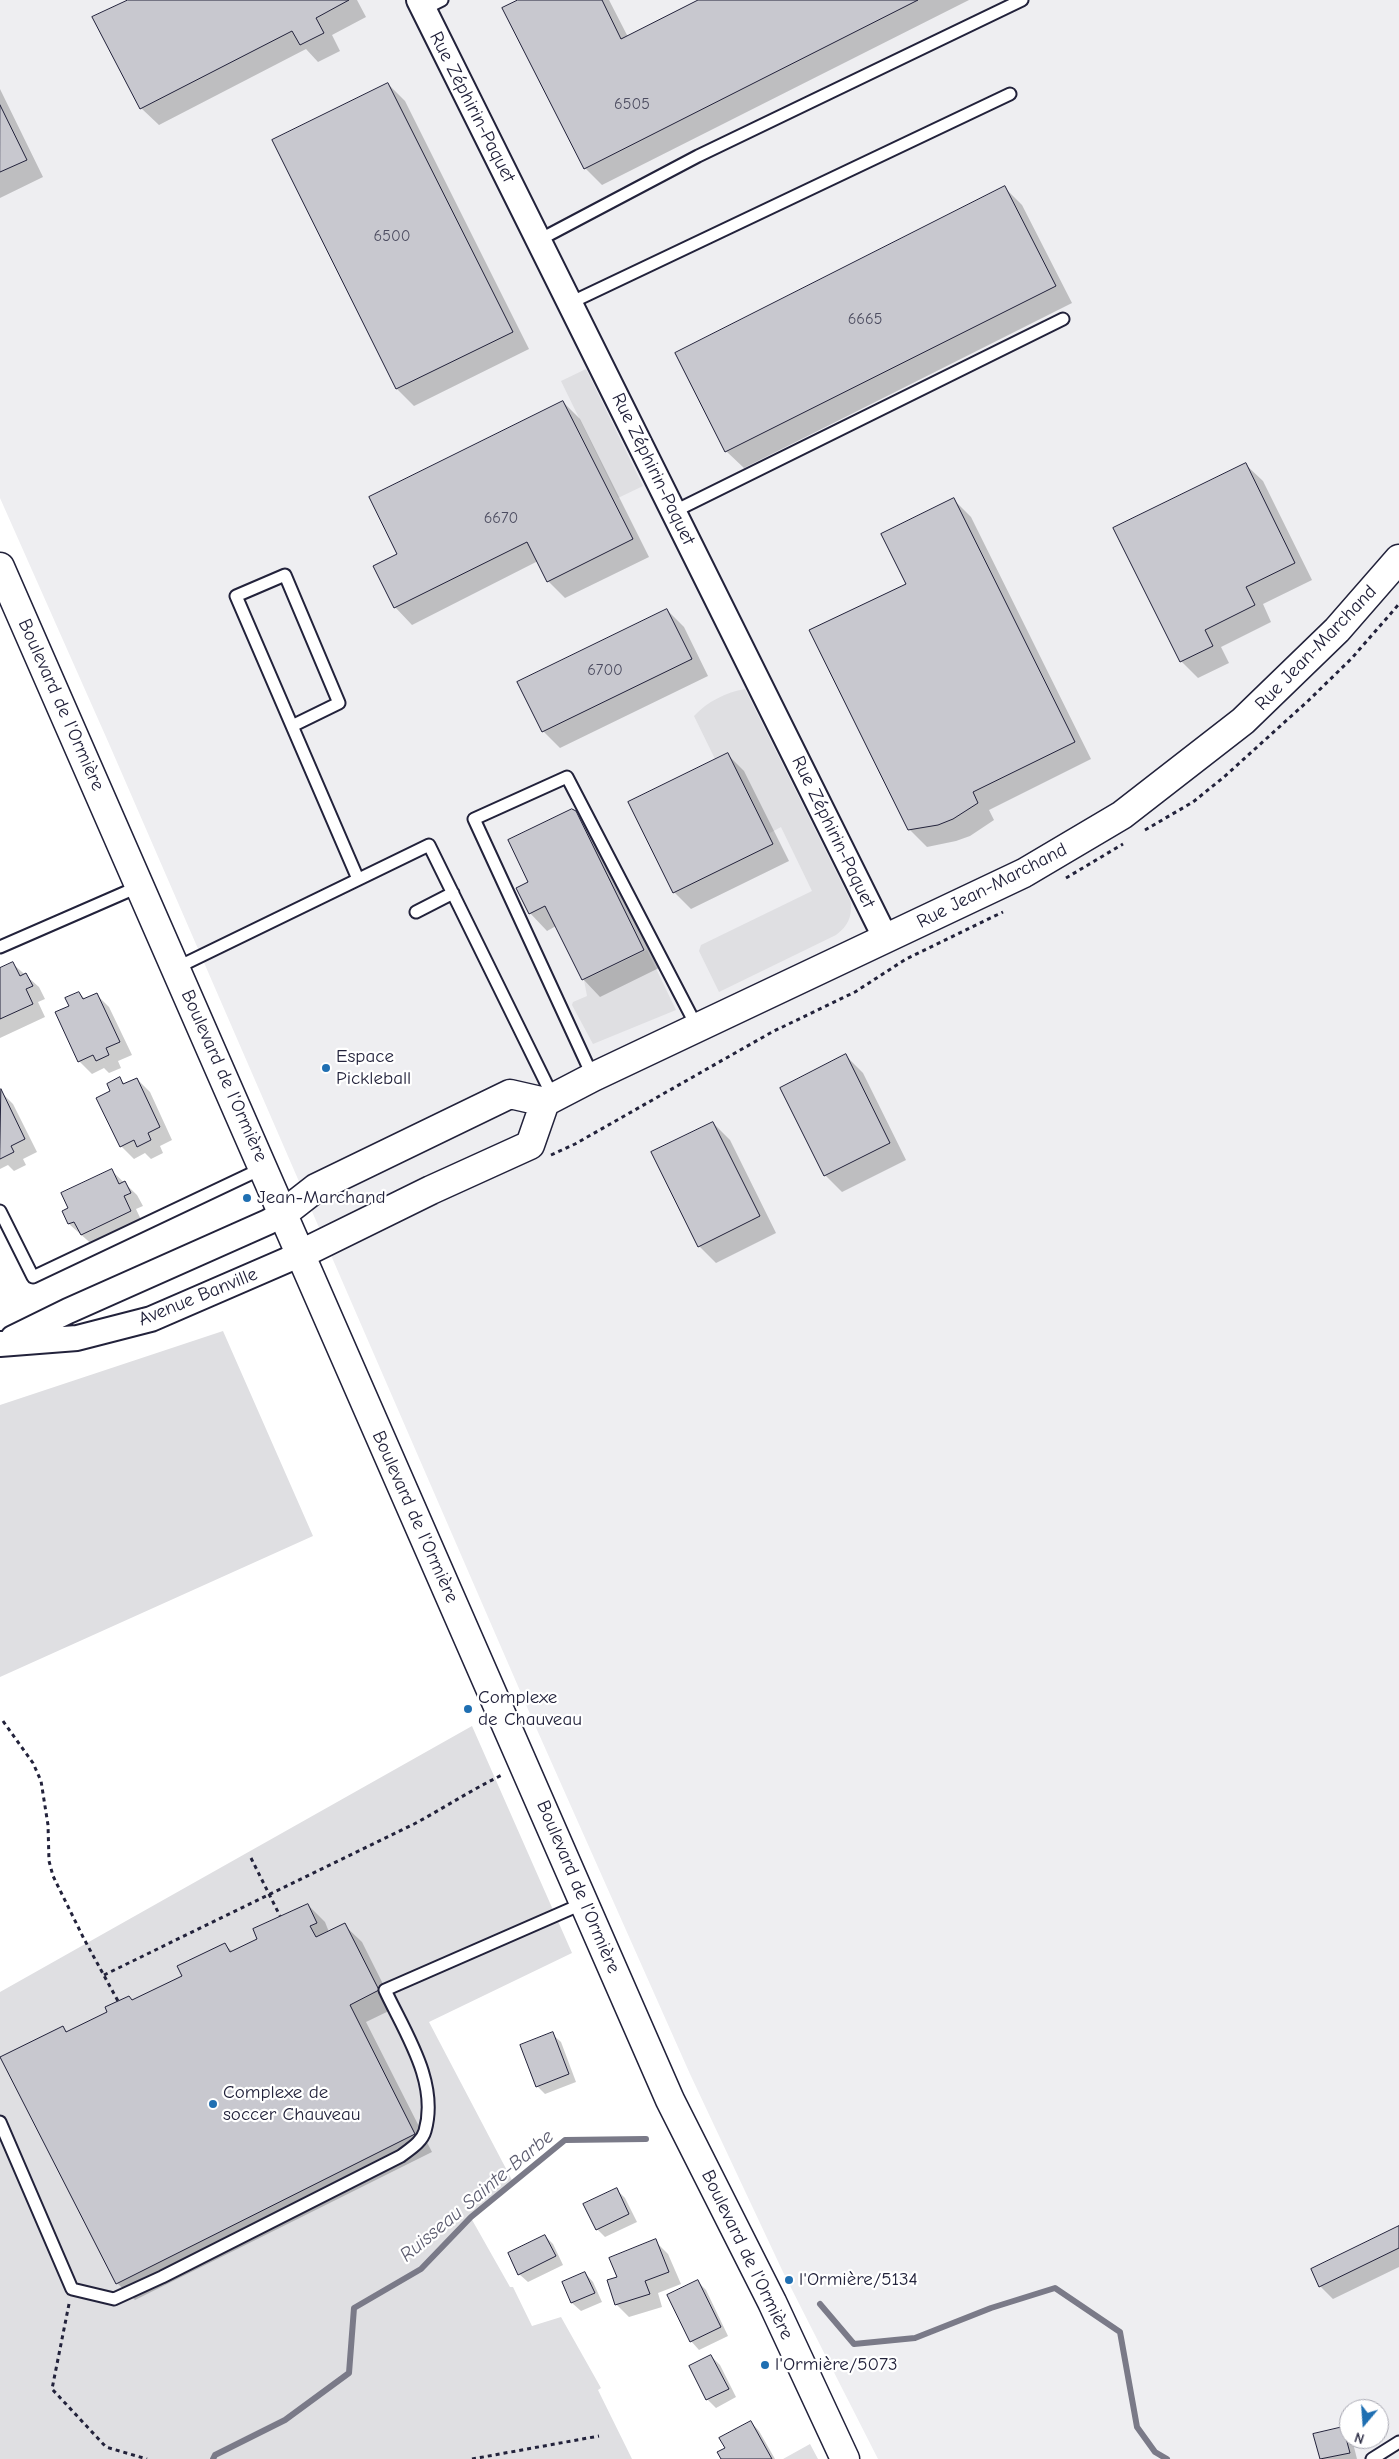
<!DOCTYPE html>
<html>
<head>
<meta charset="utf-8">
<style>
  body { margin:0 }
  #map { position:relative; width:1399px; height:2459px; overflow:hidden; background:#fff; font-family:"Comic Neue",sans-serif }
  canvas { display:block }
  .north { position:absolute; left:1339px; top:2399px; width:50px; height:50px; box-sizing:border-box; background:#fff; border:1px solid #a7a7b1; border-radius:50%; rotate:198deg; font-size:14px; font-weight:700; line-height:20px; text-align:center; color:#22223b }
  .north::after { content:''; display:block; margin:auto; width:18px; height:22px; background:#1f6fb2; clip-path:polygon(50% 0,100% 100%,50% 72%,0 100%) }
</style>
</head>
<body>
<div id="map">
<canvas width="1399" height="2459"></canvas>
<div class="north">N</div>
</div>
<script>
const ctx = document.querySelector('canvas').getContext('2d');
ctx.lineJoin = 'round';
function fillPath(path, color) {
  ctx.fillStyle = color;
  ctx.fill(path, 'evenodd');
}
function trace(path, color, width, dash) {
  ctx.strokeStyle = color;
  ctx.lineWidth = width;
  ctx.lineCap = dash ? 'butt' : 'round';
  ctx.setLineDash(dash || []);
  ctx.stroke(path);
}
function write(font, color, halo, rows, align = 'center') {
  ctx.font = font + ' "Comic Neue",sans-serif';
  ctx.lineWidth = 4.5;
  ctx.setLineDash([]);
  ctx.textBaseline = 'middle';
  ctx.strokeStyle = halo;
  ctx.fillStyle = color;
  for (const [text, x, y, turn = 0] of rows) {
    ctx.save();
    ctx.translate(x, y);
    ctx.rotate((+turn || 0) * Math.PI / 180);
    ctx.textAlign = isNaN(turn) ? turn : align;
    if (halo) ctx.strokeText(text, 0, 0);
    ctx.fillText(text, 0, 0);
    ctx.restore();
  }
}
fillPath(new Path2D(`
  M0,0H1399V2459H878L783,2272L690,2074L534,1723L110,746L0,498ZM1349,2409H1379V2439H1349Z`), '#eeeef1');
fillPath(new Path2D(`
  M586,369L643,486L618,498L561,381Z
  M745,689L851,902C852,917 848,926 836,935L719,992L699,951L701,945L812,891L781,827L768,834L728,753L715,759L694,716C707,702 726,692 745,689Z
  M647,950L676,1010L593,1044L572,1005L573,1002L587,996L584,980Z
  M223,1331L313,1536L0,1677V1405Z
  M472,1726L572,1953L429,2022L513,2182L471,2218L510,2287H513L532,2326L561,2317L601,2388L598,2390L632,2459H0V1992Z
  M810,2444L818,2459H783Z`), '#dfdfe2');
fillPath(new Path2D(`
  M131,0H357L366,17L332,35L340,51L318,62L306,49L159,125L141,108Z
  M520,0H609L628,37L701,0H969L602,185L585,168Z
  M388,84L405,101L529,349L414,406L397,389L274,141Z
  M0,89L43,177L0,198Z
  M1005,188L1022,205L1072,303L744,468L726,451Z
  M563,402L580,419L649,557L565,598L548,581L538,561L412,625L395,607L399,554Z
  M1245,464L1263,481L1312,580L1263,604L1271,622L1221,647L1229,663L1198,678L1181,661Z
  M954,500L971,517L1091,759L989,810L994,820L970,836L956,841L927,847L909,829L907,584Z
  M667,610L684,627L708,676L560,748L543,731Z
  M727,754L744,771L789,861L691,909L674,892Z
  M575,812L593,830L661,967L600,997L583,979L556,926L547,931L530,913V883Z
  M13,964L39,987L45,999L38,1002L45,1017L0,1038V970Z
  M79,993L85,999L96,994L109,1007L132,1055L118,1061L121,1068L109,1073L104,1068L92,1074L79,1061L57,1013L70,1007Z
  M846,1056L863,1073L906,1160L842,1192L825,1175Z
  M120,1079L126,1085L137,1079L150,1092L172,1140L160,1146L163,1153L151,1159L145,1153L134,1159L121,1146L112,1092Z
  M0,1091L13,1104L37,1152L23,1159L26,1165L14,1171L8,1165L0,1169Z
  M713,1123L730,1140L776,1233L716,1263L699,1246Z
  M112,1171L137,1195L143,1206L136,1209L143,1224L95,1247L69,1224L63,1211L70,1208Z
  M308,1905L325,1922L329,1932L344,1925L362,1942L395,2008L366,2022L432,2152L135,2300L117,2283L63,2027L68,2033L184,1976L225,1945L233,1952L259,1940Z
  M552,2034L561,2042L576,2082L545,2094L537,2086Z
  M617,2190L625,2198L637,2222L605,2237L597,2229Z
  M1399,2228V2267L1333,2299L1320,2286Z
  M545,2236L553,2244L563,2265L528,2282L519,2274Z
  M655,2241L668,2254L681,2284L658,2293L662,2307L629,2317L616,2304L618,2278Z
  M585,2273L593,2282L602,2302L581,2311L572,2303L563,2283Z
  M698,2282L706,2290L728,2336L699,2350L691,2341Z
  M711,2356L720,2365L736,2397L716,2408L707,2399Z
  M751,2422L759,2431L775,2459H723L727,2448Z
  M1343,2429L1349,2435V2439H1352L1357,2459H1321L1315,2435Z`), '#0003');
trace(new Path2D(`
  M820,2304L854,2344L915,2338L991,2308L1055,2288L1120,2332L1137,2427L1155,2452L1167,2459
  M213,2459L215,2455L285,2420L349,2373L354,2308L421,2269L471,2217L565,2140L646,2139`), '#7a7a88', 6);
const building = new Path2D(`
  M128,0H349L316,18L324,33L300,45L292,31L140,109L92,17Z
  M518,0H602L621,39L698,0H918L584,169L502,8Z
  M388,83L513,332L396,389L272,140Z
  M0,105L27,160L0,172Z
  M1005,186L1056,286L725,452L675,353Z
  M563,401L633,539L547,582L527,542L394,608L373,566L397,554L369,497Z
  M1246,463L1295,563L1246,587L1255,605L1205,630L1213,646L1180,662L1113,528Z
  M954,498L1075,742L973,792L978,803L953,819L938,825L908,830L809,630L906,584L881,534Z
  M667,609L692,659L542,732L517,682Z
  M728,753L773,844L673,893L628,802Z
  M572,809L576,811L644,950L582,980L545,906L529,914L516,888L528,882L508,840Z
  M13,962L20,976L26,973L33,986L26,989L33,1004L0,1019V968Z
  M79,992L83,999L97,993L120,1042L106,1048L109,1055L96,1061L93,1055L78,1062L55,1012L69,1006L65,998Z
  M846,1054L890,1143L824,1176L780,1088Z
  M120,1077L123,1084L137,1078L160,1127L148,1133L151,1140L137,1147L134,1140L120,1147L96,1098L110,1091L107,1084Z
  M1,1089L25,1139L11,1146L14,1152L0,1159Z
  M713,1122L760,1216L698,1247L651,1152Z
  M112,1169L119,1184L125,1181L131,1193L124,1196L131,1211L81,1235L74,1222L68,1224L62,1211L68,1208L61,1193Z
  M308,1904L317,1923L310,1926L316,1937L345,1923L379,1990L350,2005L415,2134L116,2284L0,2057L63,2026L66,2032L107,2012L105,2007L129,1996L132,2000L182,1976L177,1966L225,1943L230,1952L257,1939L253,1929Z
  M553,2032L569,2074L536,2087L520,2045Z
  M617,2188L629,2214L596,2230L583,2204Z
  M1399,2226V2248L1319,2287L1311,2269Z
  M545,2235L556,2256L518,2275L508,2253Z
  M656,2239L669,2272L645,2281L650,2294L615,2305L607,2280L617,2277L609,2258Z
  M585,2272L595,2293L571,2303L562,2282Z
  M698,2280L721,2327L690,2342L667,2295Z
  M711,2355L729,2389L706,2400L689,2366Z
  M751,2421L772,2459H721L717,2452L725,2448L719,2438Z
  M1343,2427L1350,2453L1320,2459L1313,2434Z`);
fillPath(building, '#c8c8cf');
trace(building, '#22223b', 1);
const lane = new Path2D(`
  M424,9L442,0
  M539,240L698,156L1022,0
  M570,303L1010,94
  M675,511L1063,319
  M292,726L339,703L285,575L236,596L358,879
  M416,912L453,893
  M0,947L140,886
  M176,968L429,845L553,1097
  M593,1077L474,819L567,777L697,1027
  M0,1211L33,1277L263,1168
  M0,2122L72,2289L114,2299L162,2277L401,2156C410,2149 422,2142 425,2131C439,2082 405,2033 385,1990L584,1903
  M1372,2459L1399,2442`);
const street = new Path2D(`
  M419,0L886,939
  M13,1338L68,1311L268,1222L284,1213
  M0,1344L77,1338L151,1319L301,1254`);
const secondary = new Path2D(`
  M0,567L670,2100L772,2302L845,2459
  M284,1213L316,1188L510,1094L545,1102L593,1077L1024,873L1122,815L1243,721L1337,630L1399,559
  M301,1254L431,1190L530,1145L545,1102`);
trace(lane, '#22223b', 15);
trace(street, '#22223b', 28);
trace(secondary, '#22223b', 31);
trace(new Path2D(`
  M1145,830L1193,802L1224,777L1309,700L1352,658L1399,604
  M1066,878L1123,844
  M551,1155L575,1144L772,1032L855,992L906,959L1003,912
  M3,1721L33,1763L41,1781L48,1825L49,1861L53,1876L84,1939L118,2001
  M251,1858L280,1916
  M104,1975L414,1824C444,1808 471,1790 502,1775
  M69,2304L52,2389L106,2447L147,2459
  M472,2459L599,2436`), '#22223b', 3, [4, 4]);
trace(lane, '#fff', 11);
trace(street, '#fff', 24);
trace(secondary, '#fff', 28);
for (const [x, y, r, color] of [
  [326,1068,5,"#1f6fb2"],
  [247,1198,5,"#1f6fb2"],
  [468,1709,5,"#1f6fb2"],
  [213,2104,5,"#1f6fb2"],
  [789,2280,5,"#1f6fb2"],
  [765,2365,5,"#1f6fb2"]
]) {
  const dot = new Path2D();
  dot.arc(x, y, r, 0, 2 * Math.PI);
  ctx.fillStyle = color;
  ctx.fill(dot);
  trace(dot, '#fff', 2);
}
write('16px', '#4c4c60', null, [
  ["6505",632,104],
  ["6500",392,236],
  ["6665",865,319],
  ["6670",501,518],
  ["6700",605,670]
]);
write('19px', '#22223b', '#fff', [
  ["Rue Zéphirin-Paquet",472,107,63],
  ["Rue Zéphirin-Paquet",653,469,64],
  ["Rue Jean-Marchand",1316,648,-46],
  ["Boulevard de l'Ormière",61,705,66],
  ["Rue Zéphirin-Paquet",833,832,64],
  ["Rue Jean-Marchand",992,886,-27],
  ["Boulevard de l'Ormière",224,1076,66],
  ["Avenue Banville",198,1297,-22],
  ["Boulevard de l'Ormière",415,1517,66],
  ["Boulevard de l'Ormière",578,1887,67],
  ["Boulevard de l'Ormière",747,2255,64]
]);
write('19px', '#22223b', '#fff', [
  ["Espace",336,1057],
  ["Pickleball",336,1079],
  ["Jean-Marchand",257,1198],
  ["Complexe",478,1698],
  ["de Chauveau",478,1720],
  ["Complexe de",223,2093],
  ["soccer Chauveau",223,2115],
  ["l'Ormière/5134",799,2280],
  ["l'Ormière/5073",775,2365]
], 'left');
write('italic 20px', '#5c5c6f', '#fff', [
  ["Ruisseau Sainte-Barbe",477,2196,-40]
]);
</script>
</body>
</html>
